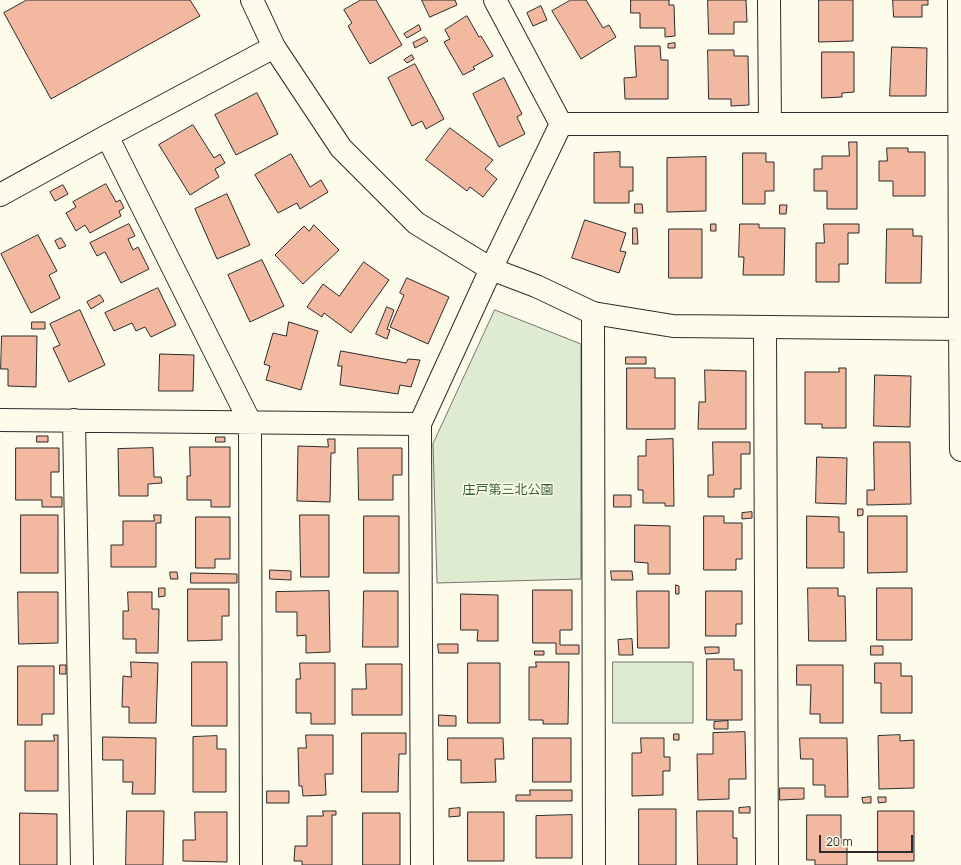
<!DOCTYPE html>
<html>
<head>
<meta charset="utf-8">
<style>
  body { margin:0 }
  #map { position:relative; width:961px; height:865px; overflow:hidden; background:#fdfbea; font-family:Manrope,sans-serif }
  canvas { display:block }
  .scale { position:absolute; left:819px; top:835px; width:94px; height:18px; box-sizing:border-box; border:2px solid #2b2b2b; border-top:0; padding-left:5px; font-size:12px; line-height:14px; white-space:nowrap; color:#2b2b2b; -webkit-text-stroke:3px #fdfbea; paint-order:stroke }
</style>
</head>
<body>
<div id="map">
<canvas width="961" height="865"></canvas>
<div class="scale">20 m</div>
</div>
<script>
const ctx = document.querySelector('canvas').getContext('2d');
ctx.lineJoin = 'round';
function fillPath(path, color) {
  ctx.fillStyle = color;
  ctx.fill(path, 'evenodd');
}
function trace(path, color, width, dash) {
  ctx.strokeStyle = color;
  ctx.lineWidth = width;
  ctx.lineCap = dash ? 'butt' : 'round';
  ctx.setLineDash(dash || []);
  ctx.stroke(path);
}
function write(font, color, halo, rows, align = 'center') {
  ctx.font = font + ' Manrope,"Noto Sans JP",sans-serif';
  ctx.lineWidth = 3;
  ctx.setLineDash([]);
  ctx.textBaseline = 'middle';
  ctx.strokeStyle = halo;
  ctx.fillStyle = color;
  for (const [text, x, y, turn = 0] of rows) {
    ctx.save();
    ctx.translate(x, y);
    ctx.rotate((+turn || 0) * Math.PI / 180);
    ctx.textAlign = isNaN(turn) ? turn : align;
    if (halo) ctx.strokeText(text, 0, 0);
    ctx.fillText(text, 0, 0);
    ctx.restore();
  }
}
const green = new Path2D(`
  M495,310L581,344V579L437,583L433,444Z
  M613,662H693V723H613Z`);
fillPath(green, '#deebd1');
trace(green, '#74746e', 1);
const building = new Path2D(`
  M27,0H190L200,16L51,99L4,13Z
  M361,0H376L402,45L370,64L348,26L352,23L344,10Z
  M422,0H455L457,5L430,17Z
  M571,0H586L603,28L609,25L616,37L581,59L552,11Z
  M631,0H669V5H674L675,36L665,37V28H640V13H631Z
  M708,0H746L747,22H734V34H709Z
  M819,0H853V41L819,42Z
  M893,0H928V5H922V17H894Z
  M541,6L547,20L533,26L527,13Z
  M467,16L479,37L481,36L493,56L473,67L475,69L463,75L444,42L450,39L445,30Z
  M419,25L421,30L407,38L404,34Z
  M425,37L428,41L415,48L413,43Z
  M675,43V48H668V44Z
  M635,46H660L661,60H668V99H625L624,78L636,77Z
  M892,47L927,48L926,96H890Z
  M708,50H734V56H748L749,105L731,106V99H709Z
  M822,52H854V92L842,93V97L822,98Z
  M412,55L414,59L407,63L404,60Z
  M415,64L444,119L426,129L422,121L412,126L388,78Z
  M504,78L522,114L517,117L525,134L499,147L473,94Z
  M257,93L278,134L236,155L215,115Z
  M193,125L214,158L220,154L225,163L215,169L219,177L190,195L159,145Z
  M450,128L493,160L485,169L497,179L483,197L470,187L467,191L426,160Z
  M849,142H857V209H827V191H814V169H822V156H849Z
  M887,148H908V152H925V196H893V181H879V161H887Z
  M620,152V167H633V191H629V203H594V153Z
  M743,153H766V162H774V191H765V204H743Z
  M291,154L310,187L321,180L328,192L300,209L297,203L278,213L255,175Z
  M706,157V211L667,212V158Z
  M106,184L116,202L120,200L124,208L119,211L121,216L90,233L85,225L76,231L66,213L76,207L73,202Z
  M63,185L68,194L55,201L50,192Z
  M227,194L250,245L217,259L195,209Z
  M635,204H642L643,213H635Z
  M780,205H787L786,214H780Z
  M585,220L626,233L620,251L626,252L619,273L572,258Z
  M129,224L135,236L128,239L133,250L138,247L149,269L121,283L105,252L97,256L90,243Z
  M711,224H716V231H711Z
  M740,224H759V228H785L784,275H743L744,257H739Z
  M824,224H859V233H848V264H839V282H816V243H824Z
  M314,225L339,250L303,284L275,255L304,226L309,231Z
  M633,228H637L638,244H633Z
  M669,229H702V278H669Z
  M887,229H913V236H922L921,283H886Z
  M38,235L57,271L49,275L60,298L31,313L1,254Z
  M61,238L66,246L59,249L55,241Z
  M262,260L284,306L250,322L228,275Z
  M364,262L389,280L351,333L324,313L322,317L307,307L323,284L339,296Z
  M407,278L449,297L428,344L390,327L404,295L400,293Z
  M158,288L176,325L151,337L145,327L136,331L132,323L114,331L105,313Z
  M100,295L104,301L91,309L87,302Z
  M387,307L394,310L387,329L390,330L387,339L376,334Z
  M80,310L105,365L69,382L53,348L60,345L50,324Z
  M32,322H45V329H32Z
  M289,322L318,331L301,390L266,380L270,366L264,364L273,333L286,336Z
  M2,336H37L36,387L8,386V369H1Z
  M341,351L406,363L408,359L420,360L411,387L400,385L398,394L340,385L342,366H338Z
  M160,354L194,355L193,391H159Z
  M626,357H646V364H626Z
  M627,368H655V378H675V429H627Z
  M839,368H846V428H822V424H805V372H839Z
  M705,370L746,371V429H698L699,402H705Z
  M875,375L911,376L910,427L874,426Z
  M37,436H48V442H37Z
  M216,437H225V442H216Z
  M328,439H335V453H331L330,502L297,501L298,446L328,447Z
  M673,439L674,506H665V503H643V490H638V456H646V440Z
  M713,442H750V454H741V489H734V497H708V475H713Z
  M874,442H910L911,504L867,505V490H874Z
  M190,447H230V507H211V500H187V476H190Z
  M16,448H59V472H51V497H62V507H42V500H16Z
  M153,448L154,477H161L162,483L148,484V496H119L118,449Z
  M358,448H402V475H393V500H359Z
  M817,457L847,458L846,504L816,503Z
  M614,495H631V507H614Z
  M858,509H863V515L858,516Z
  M752,512V518L742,519V513Z
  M21,515H58V573H21Z
  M154,515H161V523H156V567H111V545H123V521H154Z
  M300,515H329V577H301Z
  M364,516H399V573H364Z
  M704,516H724V523H742V559H736V570H704Z
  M807,516L839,517V532H844V568H807Z
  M868,516H907V572L868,573Z
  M196,517H230V559H215V568H196Z
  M635,525L670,526V574H648V563L635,562Z
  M270,570L291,571V580L270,579Z
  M611,571H632L633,580H612Z
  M170,572H177L178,579H171Z
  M191,573L237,574V583H191Z
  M676,585L679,586V594H676Z
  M159,588H165V596L159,597Z
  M808,588H838V596H845L846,641H809Z
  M877,588H912V640H877Z
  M188,589H229V616H222V640L188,641Z
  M533,590H572V630H560V645H579V654H556V643H533Z
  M329,591L330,652L306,653V635L297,636V612H276V592Z
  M364,591H398V647H363Z
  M637,591H669V648H638Z
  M706,591H742V624H736V636H706Z
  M18,592H58V643L19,644Z
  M128,592H152V609H159L158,653H136V639H123V611H128Z
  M461,594L498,595V641H477L478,630H461Z
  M632,639L633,655H619L618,640Z
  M438,644H458V653H439Z
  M871,646H883V655H871Z
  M705,647H719V653L706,654Z
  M535,651H544V655H535Z
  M707,659H734V670H742V720H707Z
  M131,662L158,663L156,723H129V707H122L123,676L131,677Z
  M192,662H227V726H192Z
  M536,662H569L568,724H543V720H529V667H536Z
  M300,663H335V724H311V713H296V679H300Z
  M468,663H500V723H468Z
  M875,663H901V676H912V713H881V683H875Z
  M366,664H402V715H352V689H366Z
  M60,665H66V674H60Z
  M797,665H843V723H820V714H810L811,685H797Z
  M18,666H54V714H42V725H18Z
  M439,715L456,716V726H439Z
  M728,721V729H714V722Z
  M745,732L746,779H729V799L698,800L697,754H713V733Z
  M362,733H406V754H399L398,792H362Z
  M674,734H679V740H674Z
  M54,735H58V791H25V741H54Z
  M306,735H333V774H325L326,795L303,796L302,786H299L298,748H306Z
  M900,735V741L914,740V788L879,789L878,736Z
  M217,736V749H226V792H193V737Z
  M103,737L156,738L155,794H132L133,782H123V760H103Z
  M448,738H503L504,759H495L496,782L461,783V760H448Z
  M533,738H571V782H533Z
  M641,738H664V757H670V771H663V795L632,796V753H641Z
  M800,738H847L848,797H825V785H813V759H801Z
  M780,788H804V799L780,800Z
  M530,790H572V801H516V795H530Z
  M267,791H289V803H267Z
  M871,797V803H863L862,798Z
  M878,797H886V802L879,803Z
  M750,807V813H739V808Z
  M460,808V816L449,817V809Z
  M639,809H676V865H639Z
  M127,811H164L163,865H126Z
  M323,811H336V815H332V865H302V861H294L295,846H307V816H323Z
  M697,811H733V838H737V865H698Z
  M878,811H914V861H878Z
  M195,812H227V862L183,861V840H195Z
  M468,812H504V861H468Z
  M20,813L57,814V865H20Z
  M363,813H400V865H363Z
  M572,815V858H536V816Z
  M807,815H841V843H847V865H815V860H807Z`);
fillPath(building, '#f2b8a0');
trace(building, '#2b2b2b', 1);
const street = new Path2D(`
  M769,0L770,124
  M959,0L960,329
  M561,124H959
  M107,136L250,422L251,865
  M0,195L107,136L274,47
  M593,313L594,865
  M765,328L767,865
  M0,420L420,424
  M74,420L82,865
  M422,865L420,424L491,269L561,124L495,0`);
const secondary = new Path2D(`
  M252,0L274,47L341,148L416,223L491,269L536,286L593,313L673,326L961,329
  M960,329L961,450`);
trace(street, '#2b2b2b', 24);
trace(secondary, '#2b2b2b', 24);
trace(street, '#fdfbea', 22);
trace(secondary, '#fdfbea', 22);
write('13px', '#34623c', '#fdfbea', [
  ["庄戸第三北公園",508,490]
]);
</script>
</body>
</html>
